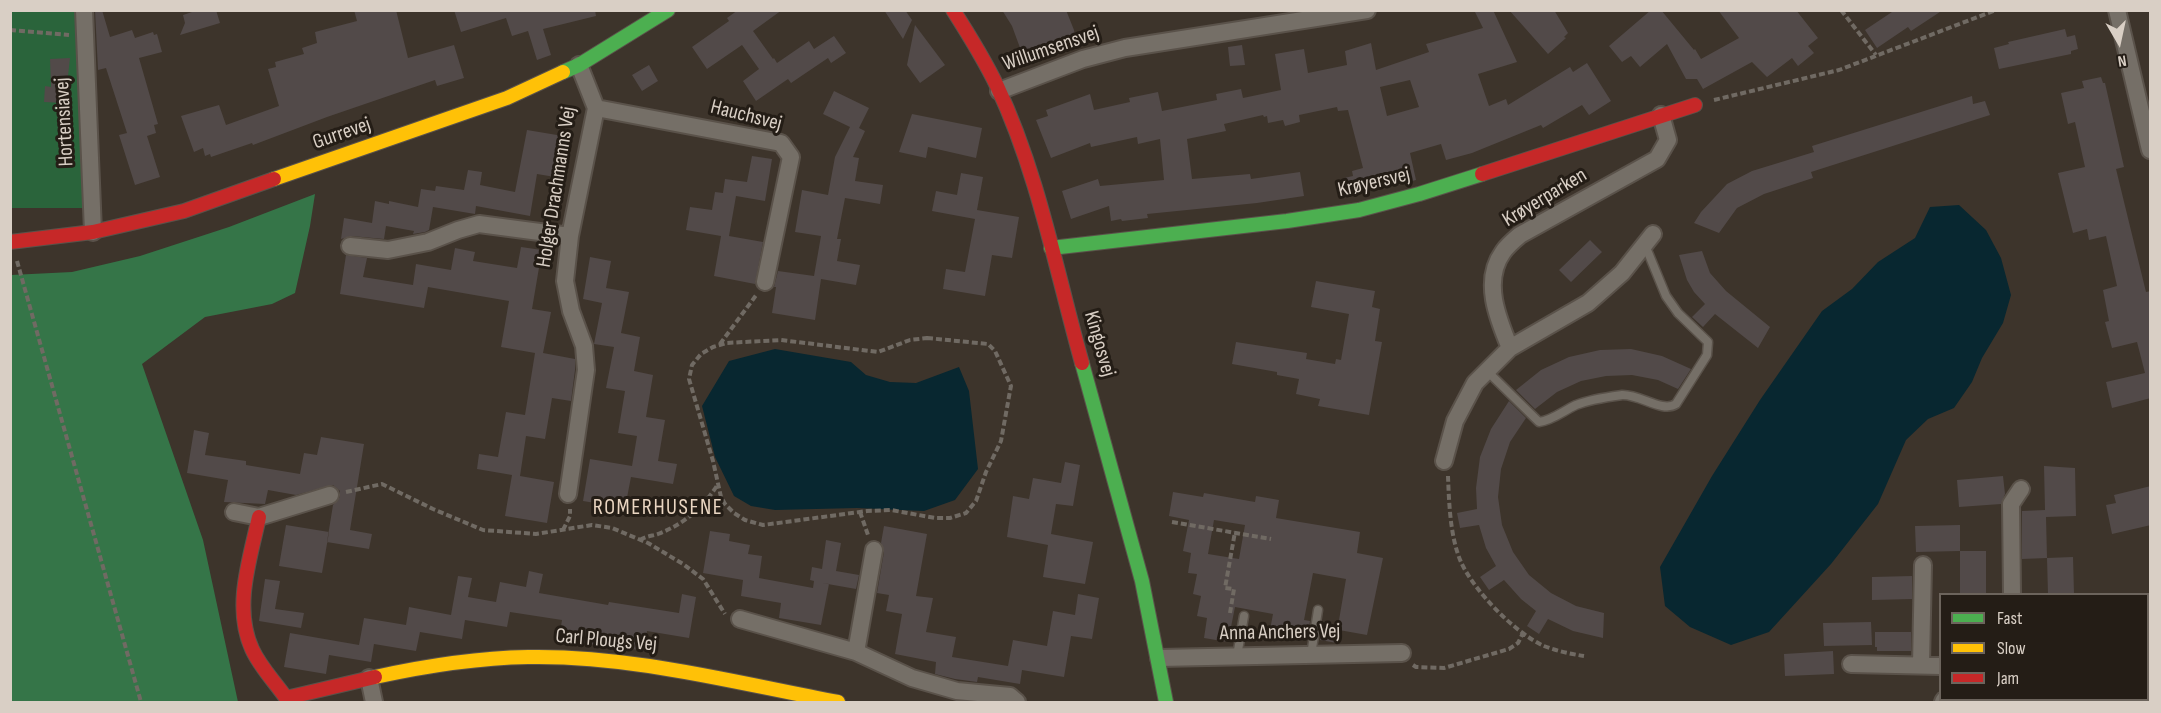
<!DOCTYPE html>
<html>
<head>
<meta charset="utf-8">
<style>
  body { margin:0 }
  #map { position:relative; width:2161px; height:713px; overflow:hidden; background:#3d342b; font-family:"Sofia Sans Condensed",sans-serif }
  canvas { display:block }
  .frame { position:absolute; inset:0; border:12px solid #d9cfc5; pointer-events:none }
  .legend { position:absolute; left:1939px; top:593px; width:210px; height:108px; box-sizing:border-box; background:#241d16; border:2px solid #6c645c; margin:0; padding:8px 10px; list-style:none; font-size:18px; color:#d9cfc5 }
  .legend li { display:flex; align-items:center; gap:12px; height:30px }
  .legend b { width:30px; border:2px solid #6c645c }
  .north { position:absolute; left:2089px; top:12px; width:60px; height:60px; -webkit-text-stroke:4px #241d16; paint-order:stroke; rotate:171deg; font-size:16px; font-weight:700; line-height:24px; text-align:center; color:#d9cfc5 }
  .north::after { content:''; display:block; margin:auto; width:21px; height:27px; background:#d9cfc5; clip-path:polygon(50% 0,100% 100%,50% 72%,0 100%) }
</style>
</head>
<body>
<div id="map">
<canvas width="2161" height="713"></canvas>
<div class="frame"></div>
<ul class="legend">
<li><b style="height:8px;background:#4caf50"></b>Fast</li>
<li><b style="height:8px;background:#ffc107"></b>Slow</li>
<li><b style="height:8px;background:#c62828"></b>Jam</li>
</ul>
<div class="north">N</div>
</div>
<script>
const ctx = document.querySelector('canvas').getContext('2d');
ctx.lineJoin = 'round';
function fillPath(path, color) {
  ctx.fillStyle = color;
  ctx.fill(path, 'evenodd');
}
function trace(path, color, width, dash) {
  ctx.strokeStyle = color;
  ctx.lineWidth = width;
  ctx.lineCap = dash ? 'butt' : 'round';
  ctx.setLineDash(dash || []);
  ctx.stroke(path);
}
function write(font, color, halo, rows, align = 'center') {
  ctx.font = font + ' "Sofia Sans Condensed",sans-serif';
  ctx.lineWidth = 6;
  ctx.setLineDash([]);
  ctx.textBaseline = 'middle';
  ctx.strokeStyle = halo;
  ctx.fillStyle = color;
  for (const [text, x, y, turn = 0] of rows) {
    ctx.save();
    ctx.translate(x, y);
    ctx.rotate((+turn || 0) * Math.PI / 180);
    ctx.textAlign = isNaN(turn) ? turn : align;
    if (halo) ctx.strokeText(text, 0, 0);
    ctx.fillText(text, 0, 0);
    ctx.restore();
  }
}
fillPath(new Path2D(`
  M11,11H93L101,208H11Z`), '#2a643b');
fillPath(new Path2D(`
  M315,194L310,226L295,293L272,304L205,317L142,364L203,540L238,702H11V275L72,272L140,256L229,227Z`), '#357548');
fillPath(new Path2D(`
  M1959,205L1986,230L2001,258L2011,295L2003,323L1982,358L1972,382L1954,408L1928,419L1906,440L1878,504L1831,564L1769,632L1731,645L1690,627L1665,606L1660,567L1712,476L1760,400L1822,311L1852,289L1878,262L1915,238L1930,207Z
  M775,349L851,362L866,375L890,382L916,383L959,367L969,391L978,469L955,500L924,511L857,508L775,510L751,506L734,496L715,457L702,406L729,361Z`), '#082730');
fillPath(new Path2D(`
  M95,10H102L110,37L132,30L135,38L153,32L154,35L157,34L162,52L139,58L158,124L154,125L156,133L147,136L160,177L135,185L119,135L127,133L106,68L98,70Z
  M198,10H216L220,23L180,35L185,23L183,15Z
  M354,10H396L408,58L454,45L464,78L437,86L435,80L327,117L253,145L252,143L211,157L210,154L205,156L203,148L194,152L181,116L219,105L226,125L279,106L268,69L276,67L275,62L304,54L302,48L317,43L315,32L357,21Z
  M454,10H595L596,16L543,29L551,55L537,60L528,31L512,36L506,18L461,32Z
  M738,10H782L753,31L773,59L774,58L777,63L809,41L814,49L834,36L846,53L831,63L828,58L791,83L788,79L756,101L743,81L759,69L742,45L707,69L692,47L729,21L727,18Z
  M884,10H905L912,20L903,39Z
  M1002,10H1066L1074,30L1077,47L1054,54L1052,48L1040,53L1038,49L1023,56L1012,26Z
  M1474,10H1493L1517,62L1478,74L1489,106L1506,99L1508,105L1570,67L1573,72L1587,63L1611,101L1589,115L1582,105L1543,128L1541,125L1472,153L1446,160L1441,144L1410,153L1416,180L1397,185L1396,181L1347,193L1344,178L1353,176L1352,171L1363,168L1348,110L1338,111L1337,107L1299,115L1300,122L1285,126L1283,120L1268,123L1267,116L1264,117L1263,115L1224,124L1226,131L1187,139L1192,179L1250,174L1251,179L1300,172L1304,196L1257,203L1147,214L1148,218L1122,221L1121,219L1111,221L1109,206L1071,219L1062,191L1098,179L1100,186L1164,180L1160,139L1138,144L1137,137L1091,147L1090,143L1051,158L1036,120L1048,116L1046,110L1090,94L1094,110L1130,102L1129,98L1158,92L1162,111L1217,100L1216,94L1241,89L1243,98L1281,90L1275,54L1304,49L1308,73L1347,65L1345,51L1371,43L1376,70L1429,52L1426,44L1483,28ZM1410,80L1419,107L1387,116L1380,87Z
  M1509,10H1554L1568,33L1564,37L1566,38L1548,54Z
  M1651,10H1661L1694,50L1695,49L1701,59L1739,38L1718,10H1796L1818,38L1808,46L1814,53L1798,66L1792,58L1767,77L1752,62L1703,89L1697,79H1686L1667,44L1640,67L1631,56L1622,62L1609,46Z
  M1895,10H1943L1911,31L1908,27L1877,48L1865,30Z
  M915,25L945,65L920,83L907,65Z
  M2065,29L2067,37L2075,35L2078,49L2071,51V54L1999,69L1994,48L2009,44L2008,42Z
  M1242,45L1245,65L1230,66L1228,47Z
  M70,58L65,103L44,102L45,86L51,87L50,59Z
  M649,65L658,81L642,91L632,75Z
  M2101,77L2103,83H2105L2124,167L2116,169L2146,292L2151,291V398L2112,408L2106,382L2145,373L2137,342L2112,348L2105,322L2109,321L2103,290L2117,286L2106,236L2089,240L2087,229L2073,233L2058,173L2085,167L2075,122L2068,124L2061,93L2084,88L2082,81Z
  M834,91L869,108L859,128L865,131L853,157L859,158L855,181L883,185L880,204L845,198L837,239H841L837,261L860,265L856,285L821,279L815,320L772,313L776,287H774L778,271L814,276L821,236L795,232L802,190L828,195L835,157L850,127L823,114Z
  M1972,96L1973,104L1985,101L1990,115L1811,172L1813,178L1764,194L1737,208L1719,233L1694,223L1701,212L1727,184L1752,171L1814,152L1812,146Z
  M912,114L982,128L976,158L928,147L926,158L899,152Z
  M527,130L569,137L561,178L537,174L530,216L476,206L475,214L433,207L429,230L425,232L413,234L414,231L386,226L384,239L351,236L341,239L344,218L372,223L375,201L389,204V201L418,207L421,189L435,191L436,186L464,190L468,170L482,172L480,185L515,192Z
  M752,156L772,159L765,201L736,196L729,236L763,242L755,284L714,276L721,236L686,230L690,207L712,210L715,192L723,193L725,179L747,182Z
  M961,173L983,177L977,210L1019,217L1012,258L992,255L985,296L943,289L946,269L965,272L975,219L932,211L936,191L957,195Z
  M1590,240L1602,252L1571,282L1559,270Z
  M521,247L542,250L532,309L551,312L543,353L575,359V370L571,401L552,398L545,439L526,436L520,476L554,482L547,523L505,516L512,475L477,469L479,454L498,457L506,412L525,415L535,353L501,347L509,301L428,287L424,308L340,294L346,255L367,258L363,277L413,285L416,264L451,270L455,248L475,252L473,261L517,268Z
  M1702,251L1710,273L1726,291L1770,327L1758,348L1715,314L1703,327L1692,317L1705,304L1694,292L1687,280L1679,255Z
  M590,257L611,261L606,288L629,292L621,333L640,337L634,371L653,375L646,417L665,420L658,461L677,464L673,484L631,477L625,508L583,501L590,459L632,466L637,436L618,433L625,391L606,388L614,347L594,344L602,303L583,299Z
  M1316,281L1375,291L1372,307L1380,309L1375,341L1382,342L1369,415L1318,406L1320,399L1296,394L1299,379L1277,375V372L1232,364L1236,342L1307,353L1306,359L1335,364L1336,359L1341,360L1349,314L1311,307Z
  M1631,349L1662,356L1691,369L1678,389L1658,380L1632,375L1606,376L1581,381L1557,392L1535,409L1516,390L1541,370L1569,357L1600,350Z
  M1509,401L1526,418L1510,442L1501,469L1498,497L1502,525L1513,552L1529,575L1551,593L1576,606L1604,613L1603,638L1573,631L1548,619L1539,634L1527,626L1536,611L1521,599L1504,580L1489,590L1480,577L1496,566L1486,548L1479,525L1460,528L1457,513L1477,509L1476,488L1480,457L1491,429Z
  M194,430L209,433L205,455L246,461V465L300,474L304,453L317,455L321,437L364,444L350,530L372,534L369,549L327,542L333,505L340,497V491L333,485L296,495L268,490L265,504L224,502L228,480L187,473Z
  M1065,462L1080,465L1073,506L1056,504L1051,534L1093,542L1085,584L1043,577L1048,545L1007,537L1013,496L1029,499L1033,478L1061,483Z
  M2044,466L2075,468L2076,516L2046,517L2047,558L2022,559V511L2045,510Z
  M2003,476L2005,494L2001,504L1959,507L1957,480Z
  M2151,486V525L2112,534L2106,505L2116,503L2114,495Z
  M1173,492L1203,497L1204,493L1255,502L1256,496L1279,500L1276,518L1360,532L1357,553L1383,558L1367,635L1339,630L1337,643L1320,640L1322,623L1338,626L1346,579L1313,573L1304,620L1310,621L1307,638L1302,637L1301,641L1269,635L1273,614L1235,607L1228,642L1204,638L1207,618L1197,616L1201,596L1193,594L1197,574L1188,573L1191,553L1183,551L1189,520L1169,516ZM1214,520L1245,525L1239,559L1208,554Z
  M286,525L329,532L322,573L279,566Z
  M1960,525V551L1916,552L1915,526Z
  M884,526L927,534L916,596L933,598L926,632L956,637L952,657L1008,666L1013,640L1047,646L1053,611L1075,615L1078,594L1099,598L1092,639L1071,636L1064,677L1022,670L1020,684L978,677L977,682L955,679L935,674L936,662L895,654L902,614L886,611L889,595L877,593L884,552L881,543Z
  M710,531L730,534L729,541L750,545L748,554L762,556L759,578L813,588L814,581L810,580L812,567L822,569L826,540L841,543L836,571L859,575L856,589L822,583L829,584L821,625L779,618L781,603L741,596L743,580L703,573Z
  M1960,551H1986V594H1960Z
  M2073,557L2074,594H2048L2047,558Z
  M529,571L543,574L539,593L608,605L609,602L679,613L682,594L696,597L689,638L647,631L644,651L602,644L601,646L559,639L562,620L510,612L507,627L465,620L462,639L420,632L416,651L374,644L371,662L329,655L326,674L284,667L290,633L359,645L364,618L406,625L409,607L451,615L458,576L472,578L468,597L496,602L500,582L526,587Z
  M1912,576V599L1872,600V577Z
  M265,579L280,581L275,609L304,613L301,628L259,621Z
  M1871,622L1872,645L1824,646L1823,623Z
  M1875,632H1911V651H1877V647H1875Z
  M1833,651L1834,674L1785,676L1784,654Z`), '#524a49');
const lane = new Path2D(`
  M1487,371L1539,422C1553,420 1563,411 1576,405C1591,399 1607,397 1622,395C1640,394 1662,413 1676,404L1707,355L1708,342L1678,313L1666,296L1645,245
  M1311,655L1318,610
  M1237,656L1244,616`);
const street = new Path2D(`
  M84,10L93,232
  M2117,10L2150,150
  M999,91L1083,59L1125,48L1367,10
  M596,108L781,143L791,157L765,282
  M350,246L388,250L428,242L458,230L479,224L570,236
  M1510,348C1498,319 1482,281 1503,252C1507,246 1514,240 1520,235L1657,159L1668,140L1661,115
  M1444,461L1455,421L1475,383L1510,348L1588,303L1622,273L1653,234
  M568,494L586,370L584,346L571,311L565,281L570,236L596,108L579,65
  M234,512L259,517L330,495
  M2012,594L2011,504L2021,489
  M740,619L856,652L912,678L957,691L1010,696L1017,702
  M856,652L874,550
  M1159,658L1402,653
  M1851,664L1940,666
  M2148,664L2150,663
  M1921,665L1923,565
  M369,678L374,702
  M1943,702L1944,700`);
const fast = new Path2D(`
  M563,72L579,65L668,10
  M1051,248L1287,221L1359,210L1419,194L1482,174
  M1082,363L1142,581L1166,702`);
const slow = new Path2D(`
  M274,179L507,98L563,72
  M375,677C425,666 476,658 528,657C632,655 736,683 838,702`);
const jam = new Path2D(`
  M953,10C969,35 984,59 997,86C1038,173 1056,270 1082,363
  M1482,174L1695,105
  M10,242L93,232L184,211L274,179
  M259,517C250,559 233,607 252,649C260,667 275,682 286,698L375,677`);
trace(lane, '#5a524a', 11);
trace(street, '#5a524a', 20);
trace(fast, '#5a524a', 16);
trace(slow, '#5a524a', 16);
trace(jam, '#5a524a', 16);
trace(new Path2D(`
  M1841,10L1876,55
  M10,30L69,35
  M1714,100L1839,70L1996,10
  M17,261L141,702
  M927,338L988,344L995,351L1006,375L1011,386L1010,391L1001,441L986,472L976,501L966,513L950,518H935L891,510L867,511L763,525L745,520L734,513L725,504L721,497L713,461L689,379L692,365L701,354L713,347L726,343L781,340L878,352L910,340Z
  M720,344L757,294
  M1448,476C1449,502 1450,537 1461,562C1474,591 1515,633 1544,646C1557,651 1571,654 1584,656
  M346,492L382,484L433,509L483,530L536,534L592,525L612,528L648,543L683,564L703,579L725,614
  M708,500L722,499
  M860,512L868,535
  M1172,522L1271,539
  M563,530L570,516V509
  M640,540C646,536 652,536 658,534C684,524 703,508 718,484
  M1230,613L1234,589L1225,588L1235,532
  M1413,665L1416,667L1444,668L1509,649L1518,643L1523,633`), '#706a63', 4, [6, 3]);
trace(lane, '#756f67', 8);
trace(street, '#756f67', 16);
trace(fast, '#4caf50', 14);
trace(slow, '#ffc107', 14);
trace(jam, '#c62828', 14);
write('21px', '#d9cfc5', '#241d16', [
  ["Willumsensvej",1051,49,-19],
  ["Hauchsvej",746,116,14],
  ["Hortensiavej",65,122,-93],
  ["Gurrevej",342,134,-19],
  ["Krøyersvej",1374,183,-13],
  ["Holger Drachmanns Vej",557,187,-81],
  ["Krøyerparken",1545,198,-31],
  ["Kingosvej",1099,344,74],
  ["Anna Anchers Vej",1280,633,-1],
  ["Carl Plougs Vej",606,641,5]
]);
ctx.letterSpacing = '1.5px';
write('22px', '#ead6c2', '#241d16', [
  ["ROMERHUSENE",658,508]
]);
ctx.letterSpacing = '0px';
</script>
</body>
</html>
